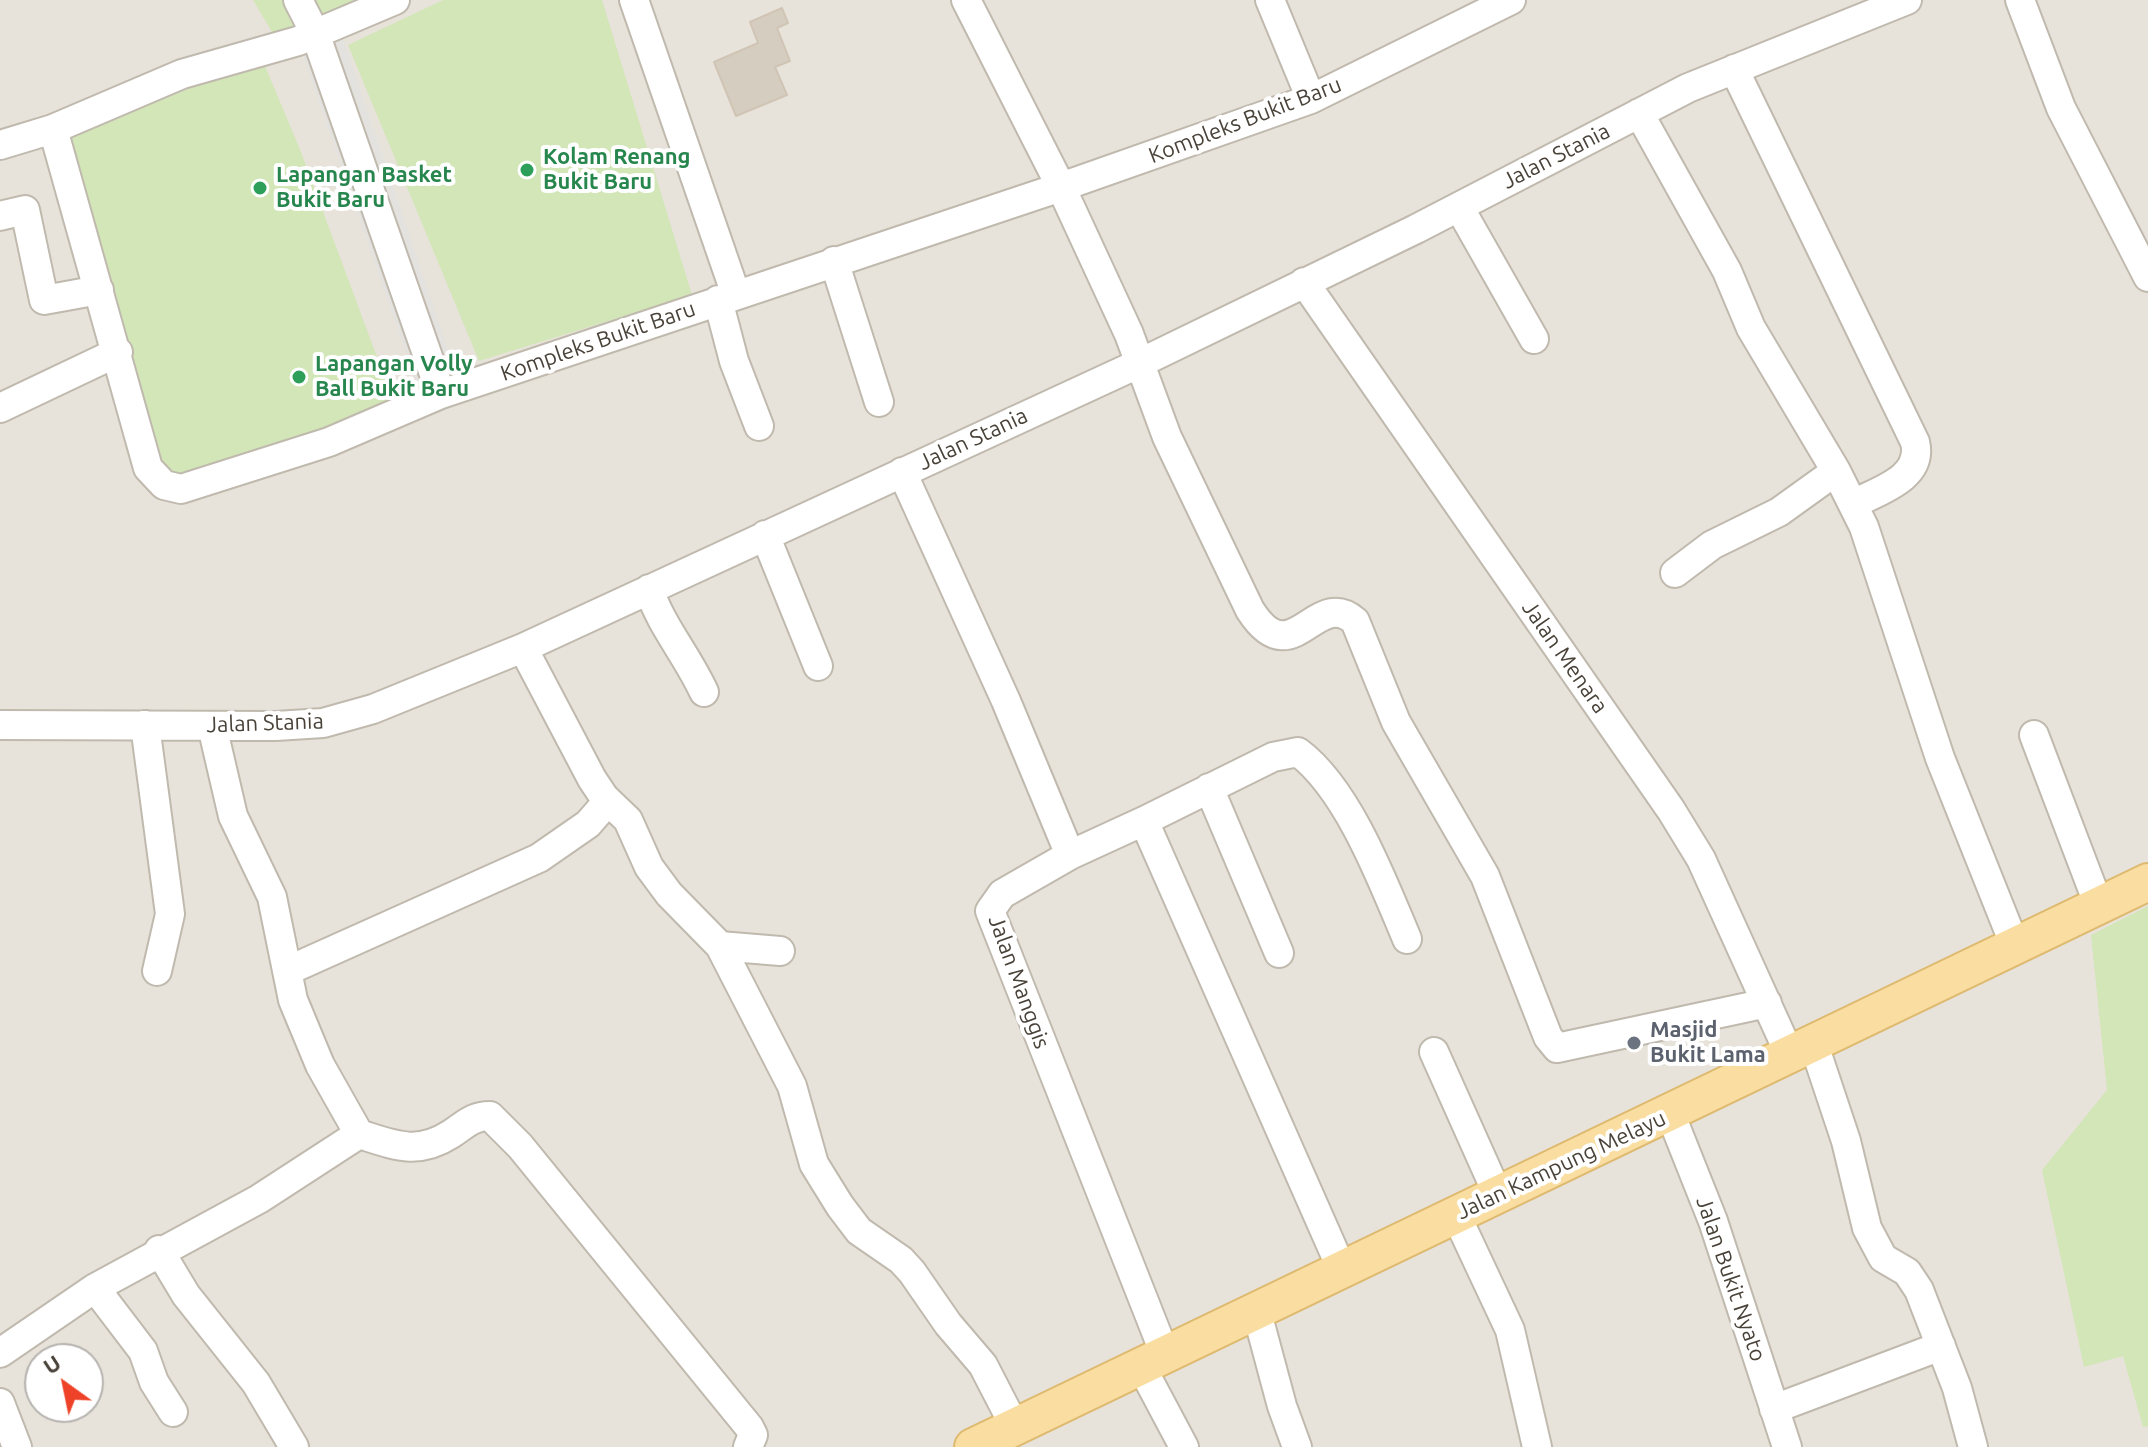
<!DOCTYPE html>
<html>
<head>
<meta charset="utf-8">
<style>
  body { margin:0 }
  #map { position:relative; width:2148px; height:1447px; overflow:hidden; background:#f5f2ec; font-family:Ubuntu,sans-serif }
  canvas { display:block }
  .north { position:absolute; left:24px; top:1343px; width:80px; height:80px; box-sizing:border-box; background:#fff; border:2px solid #b6b3b0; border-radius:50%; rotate:327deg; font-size:22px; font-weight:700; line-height:32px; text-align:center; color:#494239 }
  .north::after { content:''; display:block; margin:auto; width:28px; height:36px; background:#ee4229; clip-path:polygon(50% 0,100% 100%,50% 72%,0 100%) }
</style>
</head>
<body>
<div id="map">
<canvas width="2148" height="1447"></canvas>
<div class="north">U</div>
</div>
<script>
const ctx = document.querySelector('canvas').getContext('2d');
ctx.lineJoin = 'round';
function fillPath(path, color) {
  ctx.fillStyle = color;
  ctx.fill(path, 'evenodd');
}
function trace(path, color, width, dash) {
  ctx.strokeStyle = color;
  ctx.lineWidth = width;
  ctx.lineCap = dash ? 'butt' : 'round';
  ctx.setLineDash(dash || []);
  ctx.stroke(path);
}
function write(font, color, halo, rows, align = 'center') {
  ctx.font = font + ' Ubuntu,sans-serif';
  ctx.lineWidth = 8;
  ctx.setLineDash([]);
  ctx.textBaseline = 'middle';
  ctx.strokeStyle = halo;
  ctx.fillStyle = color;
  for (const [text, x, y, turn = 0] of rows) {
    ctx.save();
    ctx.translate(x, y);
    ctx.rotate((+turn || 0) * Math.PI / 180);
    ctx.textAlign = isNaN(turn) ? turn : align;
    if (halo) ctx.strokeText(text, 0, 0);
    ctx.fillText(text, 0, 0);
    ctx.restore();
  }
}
fillPath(new Path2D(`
  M0,0H2148V1447H0ZM40,1359H88V1407H40Z`), '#e8e3da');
fillPath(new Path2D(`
  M253,0H368L275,37Z
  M443,0H602L692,295L479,361L348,45Z
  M262,59L299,147L400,419L165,492L65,145L74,135Z
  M2148,906V1426L2143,1427L2123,1356L2084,1367L2042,1170L2107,1090L2091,935Z`), '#d2e6b7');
fillPath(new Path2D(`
  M339,25L461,388L423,402L298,41Z`), '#e4e2df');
const building = new Path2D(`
  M782,8L788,23L777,28L790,61L775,67L787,95L736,116L714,62L758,43L750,22Z`);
fillPath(building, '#d6cdc1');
trace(building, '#d0c5b5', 2);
const minor = new Path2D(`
  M298,0L315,33L441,394
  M634,0L736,295
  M966,0L1061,187L1129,334L1167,437L1250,610C1293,677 1315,586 1355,621L1396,722L1485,876L1548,1037L1557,1048L1767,1003
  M1270,0L1311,99
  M2020,0L2061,108L2148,277
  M1734,69L1915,442C1924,478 1878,491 1853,504
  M1639,113L1727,271L1751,328L1836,471L1864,527L1940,758L2015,946
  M53,129L148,468L164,485L181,489L329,442L441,394L1061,187L1311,99L1511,0
  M0,145L53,129L182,74L298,41L395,0
  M1459,207L1534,339
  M0,216L25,210L44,300L99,290
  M834,261L879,402
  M1304,282L1671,810L1701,859L1789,1053
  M718,300L734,361L759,426
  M0,408L118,352
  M902,472L1006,701L1070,855L1002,894L990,911L1166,1357
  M765,535L818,666
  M1675,573L1712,545L1779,512L1836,471
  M649,589C661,626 687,655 704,692
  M523,648L592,779L604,797L628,820L649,867L669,894L720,946L780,951
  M0,725L276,726L323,723L373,709L523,648L1138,364L1416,229L1688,88L1907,0
  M145,725L170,914L157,971
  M212,726L233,816L272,897L293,1000L320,1065L359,1134C394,1145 417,1156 451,1134C465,1125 472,1116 490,1116L520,1146L749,1427L753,1435L748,1447
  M2034,735L2099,906
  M1209,788L1279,953
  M1144,821L1273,757L1298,752C1348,789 1383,882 1407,939
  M1070,855L1144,821L1343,1272
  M720,946L792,1086L814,1164L840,1206L859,1231L901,1260L912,1272L948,1324L983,1365L1015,1427
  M287,971L539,858L588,824L608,801
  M1813,1042L1846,1141L1867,1228L1883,1258L1907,1272L1919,1290L1957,1388L1973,1447
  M1434,1052L1498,1195
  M1670,1113L1713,1221L1787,1447
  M1456,1215L1510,1330L1537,1447
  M159,1250L186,1295L256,1383L294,1447
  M95,1288L143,1351L154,1382L173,1412
  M1257,1313L1282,1406L1297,1447
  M0,1353L95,1288L259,1199L359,1134
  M1142,1368L1184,1447
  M0,1403L17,1447
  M1774,1409L1941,1346`);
const major = new Path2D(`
  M973,1447L2148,882`);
trace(minor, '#c0b9ae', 32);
trace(major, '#deba70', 40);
trace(minor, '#fff', 28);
trace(major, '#f9dda1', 36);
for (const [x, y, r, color] of [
  [527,170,8,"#2e9e5b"],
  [260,188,8,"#2e9e5b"],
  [299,377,8,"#2e9e5b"],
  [1634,1043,8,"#6b7280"]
]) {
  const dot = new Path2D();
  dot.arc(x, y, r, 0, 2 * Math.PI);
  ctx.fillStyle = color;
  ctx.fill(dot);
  trace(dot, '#fff', 3);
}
write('22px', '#494239', '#fff', [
  ["Kompleks Bukit Baru",1245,120,-21],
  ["Jalan Stania",1556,156,-27],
  ["Kompleks Bukit Baru",598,341,-19],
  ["Jalan Stania",973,439,-25],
  ["Jalan Menara",1565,657,55],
  ["Jalan Stania",265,723,-2],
  ["Jalan Manggis",1019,982,70],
  ["Jalan Kampung Melayu",1561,1165,-25],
  ["Jalan Bukit Nyato",1731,1279,71]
]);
write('bold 22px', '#27864d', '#fff', [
  ["Kolam Renang",543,157],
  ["Bukit Baru",543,182],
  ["Lapangan Basket",276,175],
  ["Bukit Baru",276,200],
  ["Lapangan Volly",315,364],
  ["Ball Bukit Baru",315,389]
], 'left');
write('bold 22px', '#5b616d', '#fff', [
  ["Masjid",1650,1030],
  ["Bukit Lama",1650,1055]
], 'left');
</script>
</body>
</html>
